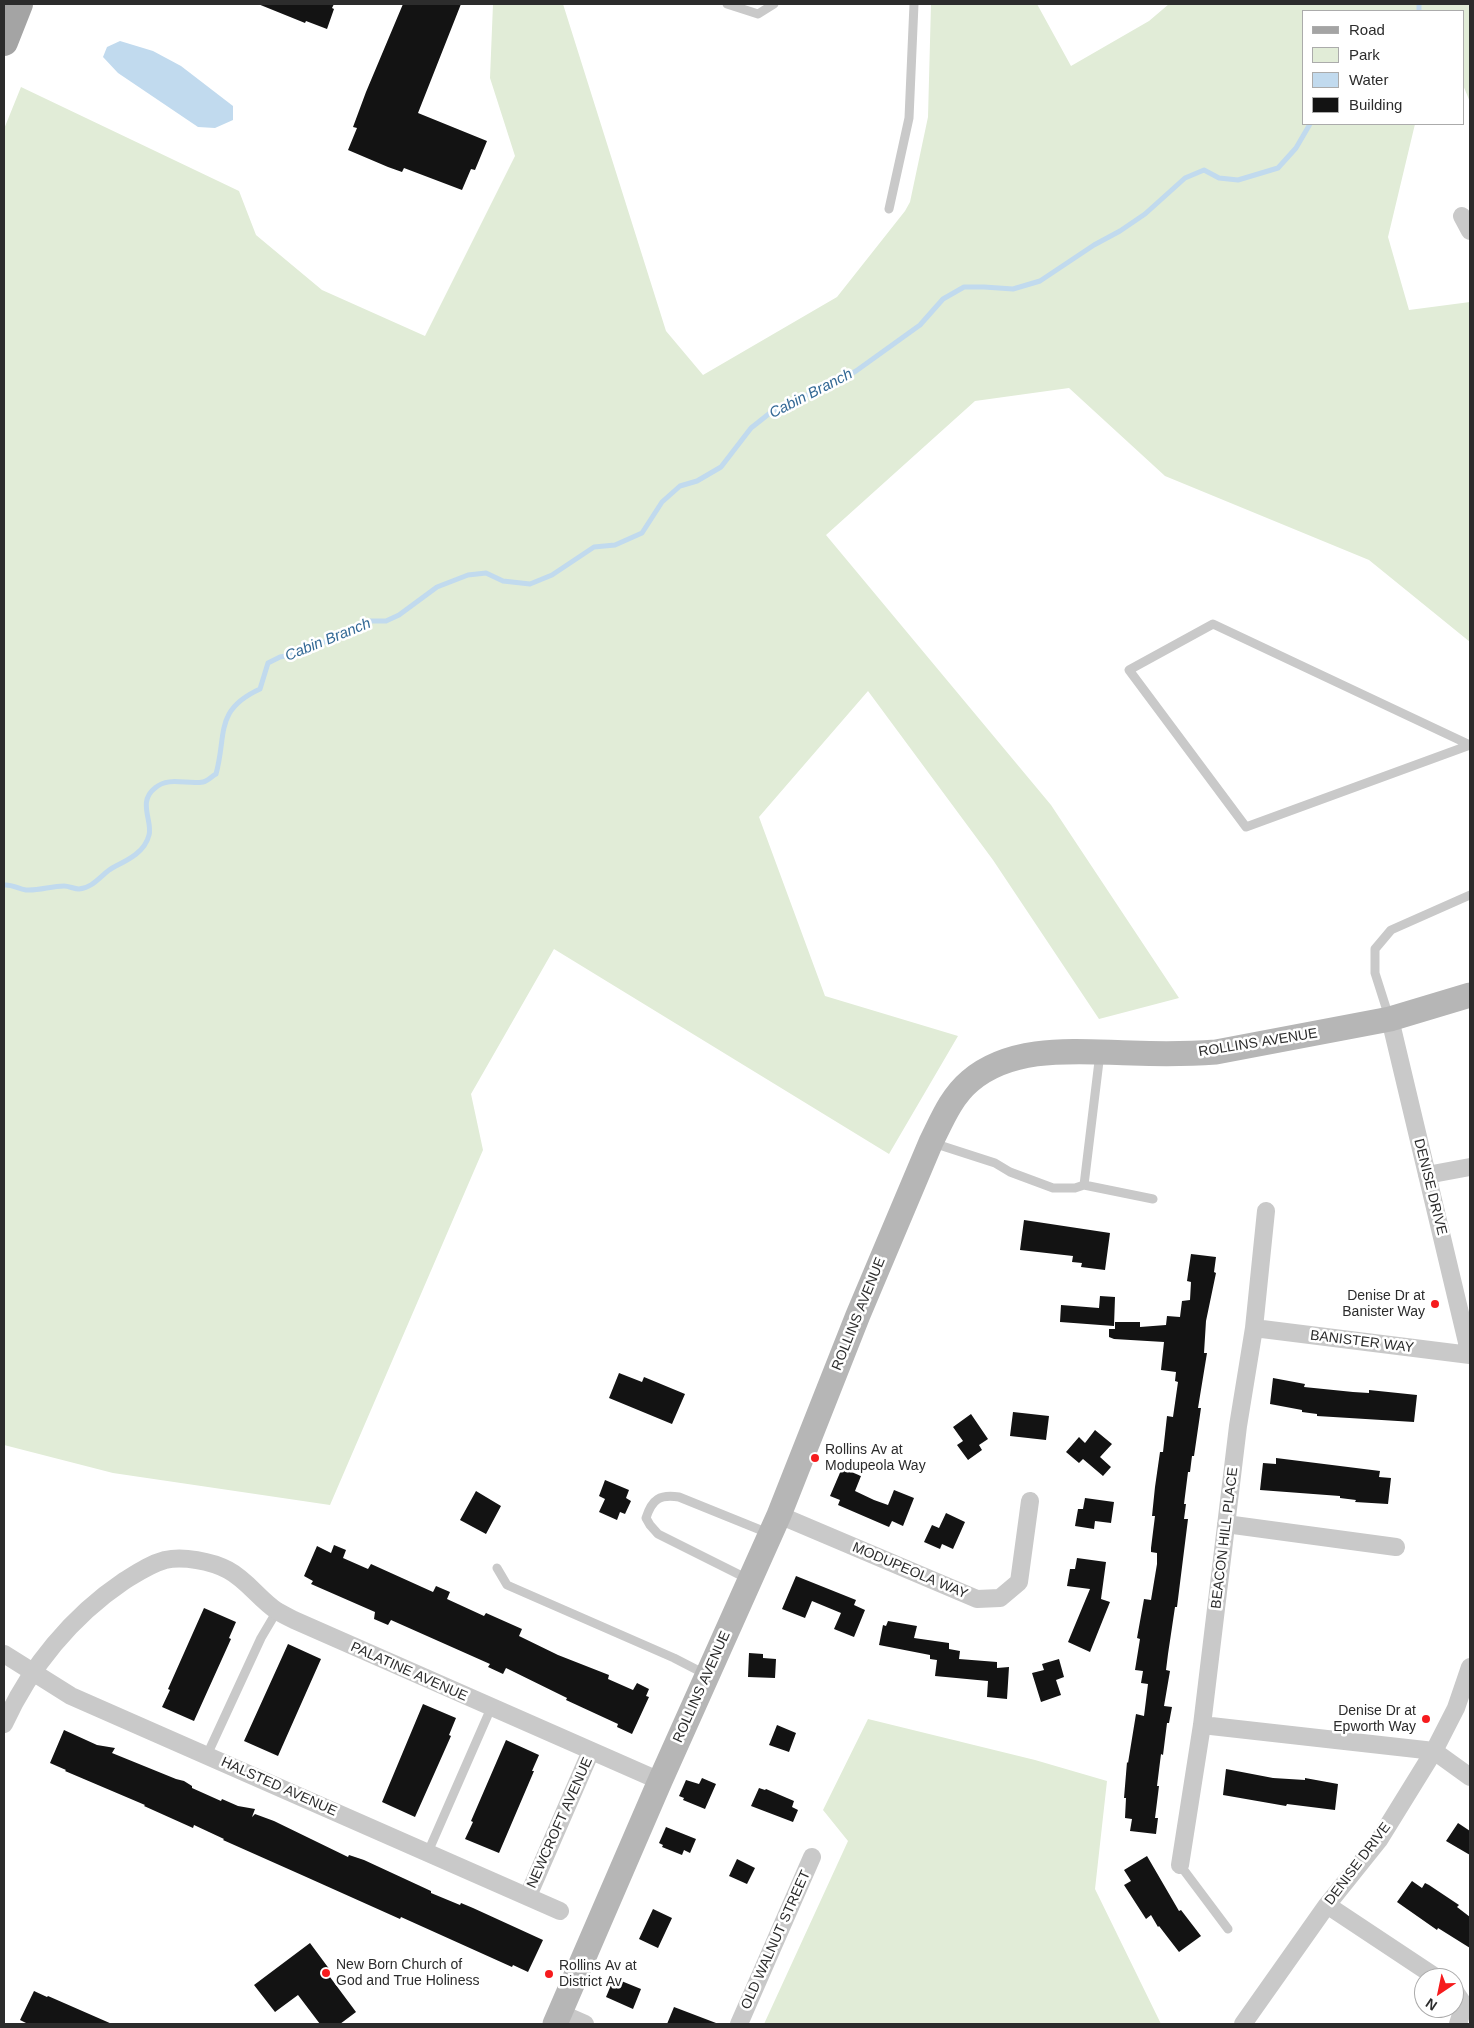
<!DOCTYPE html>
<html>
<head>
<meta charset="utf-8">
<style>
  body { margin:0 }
  #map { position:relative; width:1474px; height:2028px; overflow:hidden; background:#fff; font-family:Arial,sans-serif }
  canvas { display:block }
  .frame { position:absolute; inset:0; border:5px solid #2c2c2c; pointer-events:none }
  .legend { position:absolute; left:1302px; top:10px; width:162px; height:115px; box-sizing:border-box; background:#fff; border:1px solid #ababab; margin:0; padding:6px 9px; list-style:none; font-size:15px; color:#2c2c2c }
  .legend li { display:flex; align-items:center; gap:10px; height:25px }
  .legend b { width:25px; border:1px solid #ababab }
  .north { position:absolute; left:1414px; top:1968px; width:50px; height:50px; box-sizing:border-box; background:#fff; border:1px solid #ababab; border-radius:50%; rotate:214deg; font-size:14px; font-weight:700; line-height:20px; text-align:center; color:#2c2c2c }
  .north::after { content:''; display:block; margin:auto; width:18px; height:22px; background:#f61b1d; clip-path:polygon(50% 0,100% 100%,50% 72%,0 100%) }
</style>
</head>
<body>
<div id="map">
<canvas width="1474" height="2028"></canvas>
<div class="frame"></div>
<ul class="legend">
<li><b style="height:6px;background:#a4a4a4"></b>Road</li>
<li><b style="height:14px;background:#e1ecd7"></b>Park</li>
<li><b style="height:14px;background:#c1daee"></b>Water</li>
<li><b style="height:14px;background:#131313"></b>Building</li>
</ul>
<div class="north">N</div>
</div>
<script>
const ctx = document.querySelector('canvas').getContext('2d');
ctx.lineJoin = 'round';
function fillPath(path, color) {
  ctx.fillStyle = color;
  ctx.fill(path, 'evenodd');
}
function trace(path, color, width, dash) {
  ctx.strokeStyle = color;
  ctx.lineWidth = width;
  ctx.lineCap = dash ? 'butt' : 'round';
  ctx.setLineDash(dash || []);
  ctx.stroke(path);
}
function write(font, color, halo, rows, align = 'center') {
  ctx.font = font + ' Arial,sans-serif';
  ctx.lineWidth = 5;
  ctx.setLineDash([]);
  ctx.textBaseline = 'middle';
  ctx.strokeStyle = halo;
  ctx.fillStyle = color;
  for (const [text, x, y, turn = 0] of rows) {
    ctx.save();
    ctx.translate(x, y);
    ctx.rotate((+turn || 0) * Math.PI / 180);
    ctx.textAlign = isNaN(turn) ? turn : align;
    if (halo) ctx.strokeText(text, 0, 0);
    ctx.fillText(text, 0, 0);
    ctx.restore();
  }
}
fillPath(new Path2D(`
  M493,4H563L666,331L703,375L837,297L905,211L910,202L928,117L931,4H1037L1071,66L1149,21L1169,4H1470V102L1463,85V11H1303V124H1415L1388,237L1409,310L1470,302V642L1369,560L1165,476L1069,388L975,401L826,535L1051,805L1179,998L1099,1019L993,860L868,691L759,817L825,996L958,1036L889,1154L554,949L471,1094L483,1150L330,1505L113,1473L4,1445V129L21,87L239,191L256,235L322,290L425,336L515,156L490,78Z
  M868,1719L1035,1760L1107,1781L1095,1889L1161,2024H764L848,1841L823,1810Z`), '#e1ecd7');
fillPath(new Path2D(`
  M120,41L153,51L181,66L233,106V120L215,128L198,127L118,73L103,57L107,47Z`), '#c1daee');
trace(new Path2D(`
  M1419,4V11
  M4,885C12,884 18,889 26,890C39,891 51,886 64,886C69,886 74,889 79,889C94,888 102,873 114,867C128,860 145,852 149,835C153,821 137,802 155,788C169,776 187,785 203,782C208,781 212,776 216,774C227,734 214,710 260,689L268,663L280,657L301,653L369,621H386L399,615L437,587L468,575L486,573L503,581L530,584L552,575L594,547L615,545L642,533L662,502L680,486L697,481L721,467L751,428L770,413L801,397L827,388L856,371L920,325L943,299L964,287H984L1013,289L1040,281L1094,245L1120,231L1145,214L1185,178L1204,170L1219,178L1238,180L1278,168L1296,148L1310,124`), '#c1daee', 5);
fillPath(new Path2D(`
  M258,4H334L332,8L334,9L327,29L306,21L305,23Z
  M403,4H461L418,113L487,141L475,170L471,169L462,190L404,168L402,172L388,167L348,150L357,128L353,127L366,92Z
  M1024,1220L1110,1233L1105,1270L1081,1267L1082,1263L1072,1262L1073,1256L1020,1250Z
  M1191,1254L1216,1257L1214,1272L1216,1273L1206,1321L1204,1353H1207L1198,1408H1201L1194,1456H1192L1190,1472H1188L1184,1504H1186L1184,1519H1188L1177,1607H1175L1168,1654L1166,1670L1170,1671L1164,1706L1172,1707L1169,1723H1167L1163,1755L1161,1754L1157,1786H1159L1155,1818H1158L1156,1834L1130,1831L1132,1819L1125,1818L1126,1798H1124L1127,1762L1128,1763L1136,1714L1144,1716L1148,1684L1141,1683L1143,1671L1135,1670L1140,1639L1137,1638L1144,1599L1151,1600L1157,1564V1553L1151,1552V1548L1155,1516H1152L1155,1487L1160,1452H1163L1167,1416L1173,1417L1178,1382L1175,1381L1176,1372L1161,1370L1164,1342L1114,1339L1109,1337V1329H1115V1322H1140V1327L1166,1325L1167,1316L1180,1317L1182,1301L1190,1300L1191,1282L1187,1281Z
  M1100,1296L1115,1297L1114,1326L1060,1322L1061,1305L1099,1308Z
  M619,1373L642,1382L644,1377L685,1394L672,1424L609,1398Z
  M1273,1378L1305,1384L1304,1387L1353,1392L1369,1393V1390L1417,1395L1414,1422L1317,1416V1414L1302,1412V1410L1270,1404Z
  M1013,1412L1049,1416L1046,1440L1010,1436Z
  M971,1414L988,1439L979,1445L982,1450L968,1460L957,1445L963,1441L953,1427Z
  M1095,1430L1112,1444L1100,1457L1111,1467L1103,1476L1083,1459L1079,1463L1066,1452L1079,1437L1085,1443Z
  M1276,1458L1380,1471L1379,1477L1391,1478L1388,1504L1355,1502L1356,1500L1340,1498V1496L1260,1490L1263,1463L1276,1464Z
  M842,1468L861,1476L855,1491L874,1500L888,1505L894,1490L914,1498L903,1526L892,1521L889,1527L838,1505L840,1500L830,1496Z
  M605,1480L629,1490L626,1498L631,1501L625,1514L620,1512L617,1520L599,1512L605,1499L599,1496Z
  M476,1491L501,1506L486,1534L460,1520Z
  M1085,1498L1114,1502L1111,1523L1095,1521L1094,1529L1075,1526L1078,1509H1083Z
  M946,1513L965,1522L953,1549L942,1544L940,1549L924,1542L932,1525L939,1528Z
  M334,1545L346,1550L343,1558L368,1569L371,1564L433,1592L436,1586L450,1592L447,1599L484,1616L486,1613L522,1629L519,1636L558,1655L609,1675L608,1679L633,1690L637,1683L649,1689L646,1696L649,1697L632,1734L617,1727L618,1724L566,1700L567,1698L506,1668L503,1674L488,1667L490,1664L391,1620L388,1625L374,1619L375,1612L311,1584L313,1581L304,1576L317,1546L331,1553Z
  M1077,1558L1106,1562L1101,1599L1110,1602L1090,1652L1068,1642L1090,1589L1067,1586L1070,1569H1075Z
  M796,1576L856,1600L854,1605L865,1610L854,1637L834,1629L841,1613L812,1601L805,1618L782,1609Z
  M204,1608L236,1622L229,1638L231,1639L194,1721L162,1707L170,1690L168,1689Z
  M888,1621L917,1626L914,1638L949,1643V1649L960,1651L959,1659L997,1662V1668L1009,1667L1007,1699L987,1697L988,1681L935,1676L937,1660L930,1659V1655L879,1645L883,1625L886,1626Z
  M288,1644L321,1659L278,1756L244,1741Z
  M749,1653L763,1654V1658L776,1659L775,1678L748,1677Z
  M1059,1659L1064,1677L1056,1680L1061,1695L1041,1702L1032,1673L1044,1670L1042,1664Z
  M423,1704L456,1718L449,1735L451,1736L415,1817L382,1802Z
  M777,1725L796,1733L789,1752L769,1745Z
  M64,1730L97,1745L115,1748L112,1753L176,1779L184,1781L192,1786V1788L221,1801L222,1799L238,1806L255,1809L252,1817L255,1814L274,1821L348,1857L349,1855L364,1860L431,1891V1893L460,1905L461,1903L473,1908L543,1940L528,1972L513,1965L512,1967L401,1917L400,1919L304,1876L223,1840L224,1839L194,1825L193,1828L144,1806L145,1805L65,1771L66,1770L50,1763Z
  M506,1740L539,1755L532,1771H534L499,1853L465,1839L473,1822L471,1821Z
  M1226,1769L1273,1778L1305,1780V1778L1338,1784L1335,1810L1287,1804L1286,1806L1223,1795Z
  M702,1778L716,1784L705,1809L683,1800L684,1798L679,1796L686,1780L699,1784Z
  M759,1788L765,1790L766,1789L794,1801L792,1807L798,1810L793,1822L751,1806Z
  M1458,1823L1470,1831V1855L1446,1841Z
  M666,1827L696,1839L690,1853L684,1850L682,1855L662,1847L663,1845L659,1843Z
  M1147,1856L1179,1911L1181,1910L1201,1936L1179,1952L1159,1926L1158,1927L1151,1915L1146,1919L1124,1885L1131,1881L1124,1870Z
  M737,1859L755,1868L747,1884L729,1876Z
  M1412,1881L1422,1888L1425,1883L1429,1885L1459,1905L1457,1907L1470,1917V1948L1438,1928L1437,1930L1397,1902Z
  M653,1909L672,1918L658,1948L639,1939Z
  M310,1943L330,1970L327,1973L356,2012L340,2024H320L298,1995L275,2012L254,1985Z
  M614,1978L641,1989L633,2009L606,1997Z
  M34,1991L47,1997L48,1996L112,2024H28L20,2020Z
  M674,2007L716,2023V2024H667Z`), '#131313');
trace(new Path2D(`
  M727,4L758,14L774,4
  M889,209L909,118L914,4
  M1470,745L1246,827L1129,670L1213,624L1470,745
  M1389,1017L1375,973V949L1391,930L1470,895
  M1100,1053L1084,1185L1153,1199
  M933,1143L995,1163L1010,1172L1053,1188H1075L1084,1185
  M497,1568L507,1585L674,1658L705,1674
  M748,1579L658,1534L650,1525L646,1518C652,1499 660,1494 679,1497L768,1533
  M207,1755L261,1638L277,1611
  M428,1852L491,1708
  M1180,1865L1228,1929`), '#c9c9c9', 9);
trace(new Path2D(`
  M1462,216L1470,231
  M1390,1019L1470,1355
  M1427,1175L1470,1167
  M1254,1328L1470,1355
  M779,1515L977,1599L1000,1598L1019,1582L1030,1501
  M1226,1524L1396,1547
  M4,1654L71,1696L560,1911
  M4,1724C30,1667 72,1616 124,1581C137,1573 150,1564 165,1560C183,1556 211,1561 228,1570C247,1580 259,1599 277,1611C282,1614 288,1617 294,1620L660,1781
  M1202,1725L1434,1751L1470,1777
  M1180,1865L1202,1725L1238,1426L1254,1328L1266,1211
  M528,1896L591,1751
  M1327,1905L1437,1978
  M1454,1990L1464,2005L1458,2024
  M560,2013L585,2024
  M739,2024L812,1857
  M1243,2024L1327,1905L1379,1840L1434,1751L1456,1708L1470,1667`), '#c9c9c9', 18);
trace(new Path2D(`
  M555,2024L660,1781L779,1515L858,1315L931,1142C942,1120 951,1097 970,1081C1014,1044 1078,1052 1132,1053C1160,1054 1188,1054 1216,1052L1390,1019L1470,995`), '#b6b6b6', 25);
trace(new Path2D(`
  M4,42L19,4`), '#a4a4a4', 28);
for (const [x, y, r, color] of [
  [1435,1304,5,"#f61b1d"],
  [815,1458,5,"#f61b1d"],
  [1426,1719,5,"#f61b1d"],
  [326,1973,5,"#f61b1d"],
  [549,1974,5,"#f61b1d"]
]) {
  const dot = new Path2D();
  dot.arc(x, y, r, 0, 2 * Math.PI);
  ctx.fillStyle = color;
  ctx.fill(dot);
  trace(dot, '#fff', 2);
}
write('14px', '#2c2c2c', '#fff', [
  ["ROLLINS AVENUE",1258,1043,-9],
  ["DENISE DRIVE",1430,1187,76],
  ["ROLLINS AVENUE",859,1314,-68],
  ["BANISTER WAY",1362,1342,7],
  ["BEACON HILL PLACE",1225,1538,-83],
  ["MODUPEOLA WAY",910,1571,23],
  ["PALATINE AVENUE",409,1672,24],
  ["ROLLINS AVENUE",702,1687,-66],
  ["HALSTED AVENUE",279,1787,24],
  ["NEWCROFT AVENUE",560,1823,-66],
  ["DENISE DRIVE",1358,1864,-53],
  ["OLD WALNUT STREET",776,1940,-66]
]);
write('14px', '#2c2c2c', '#fff', [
  ["Denise Dr at",1425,1296,"right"],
  ["Banister Way",1425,1312,"right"],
  ["Rollins Av at",825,1450],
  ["Modupeola Way",825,1466],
  ["Denise Dr at",1416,1711,"right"],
  ["Epworth Way",1416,1727,"right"],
  ["New Born Church of",336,1965],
  ["God and True Holiness",336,1981],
  ["Rollins Av at",559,1966],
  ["District Av",559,1982]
], 'left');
write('italic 15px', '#336995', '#fff', [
  ["Cabin Branch",811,394,-27],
  ["Cabin Branch",328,640,-22]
]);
</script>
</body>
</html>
